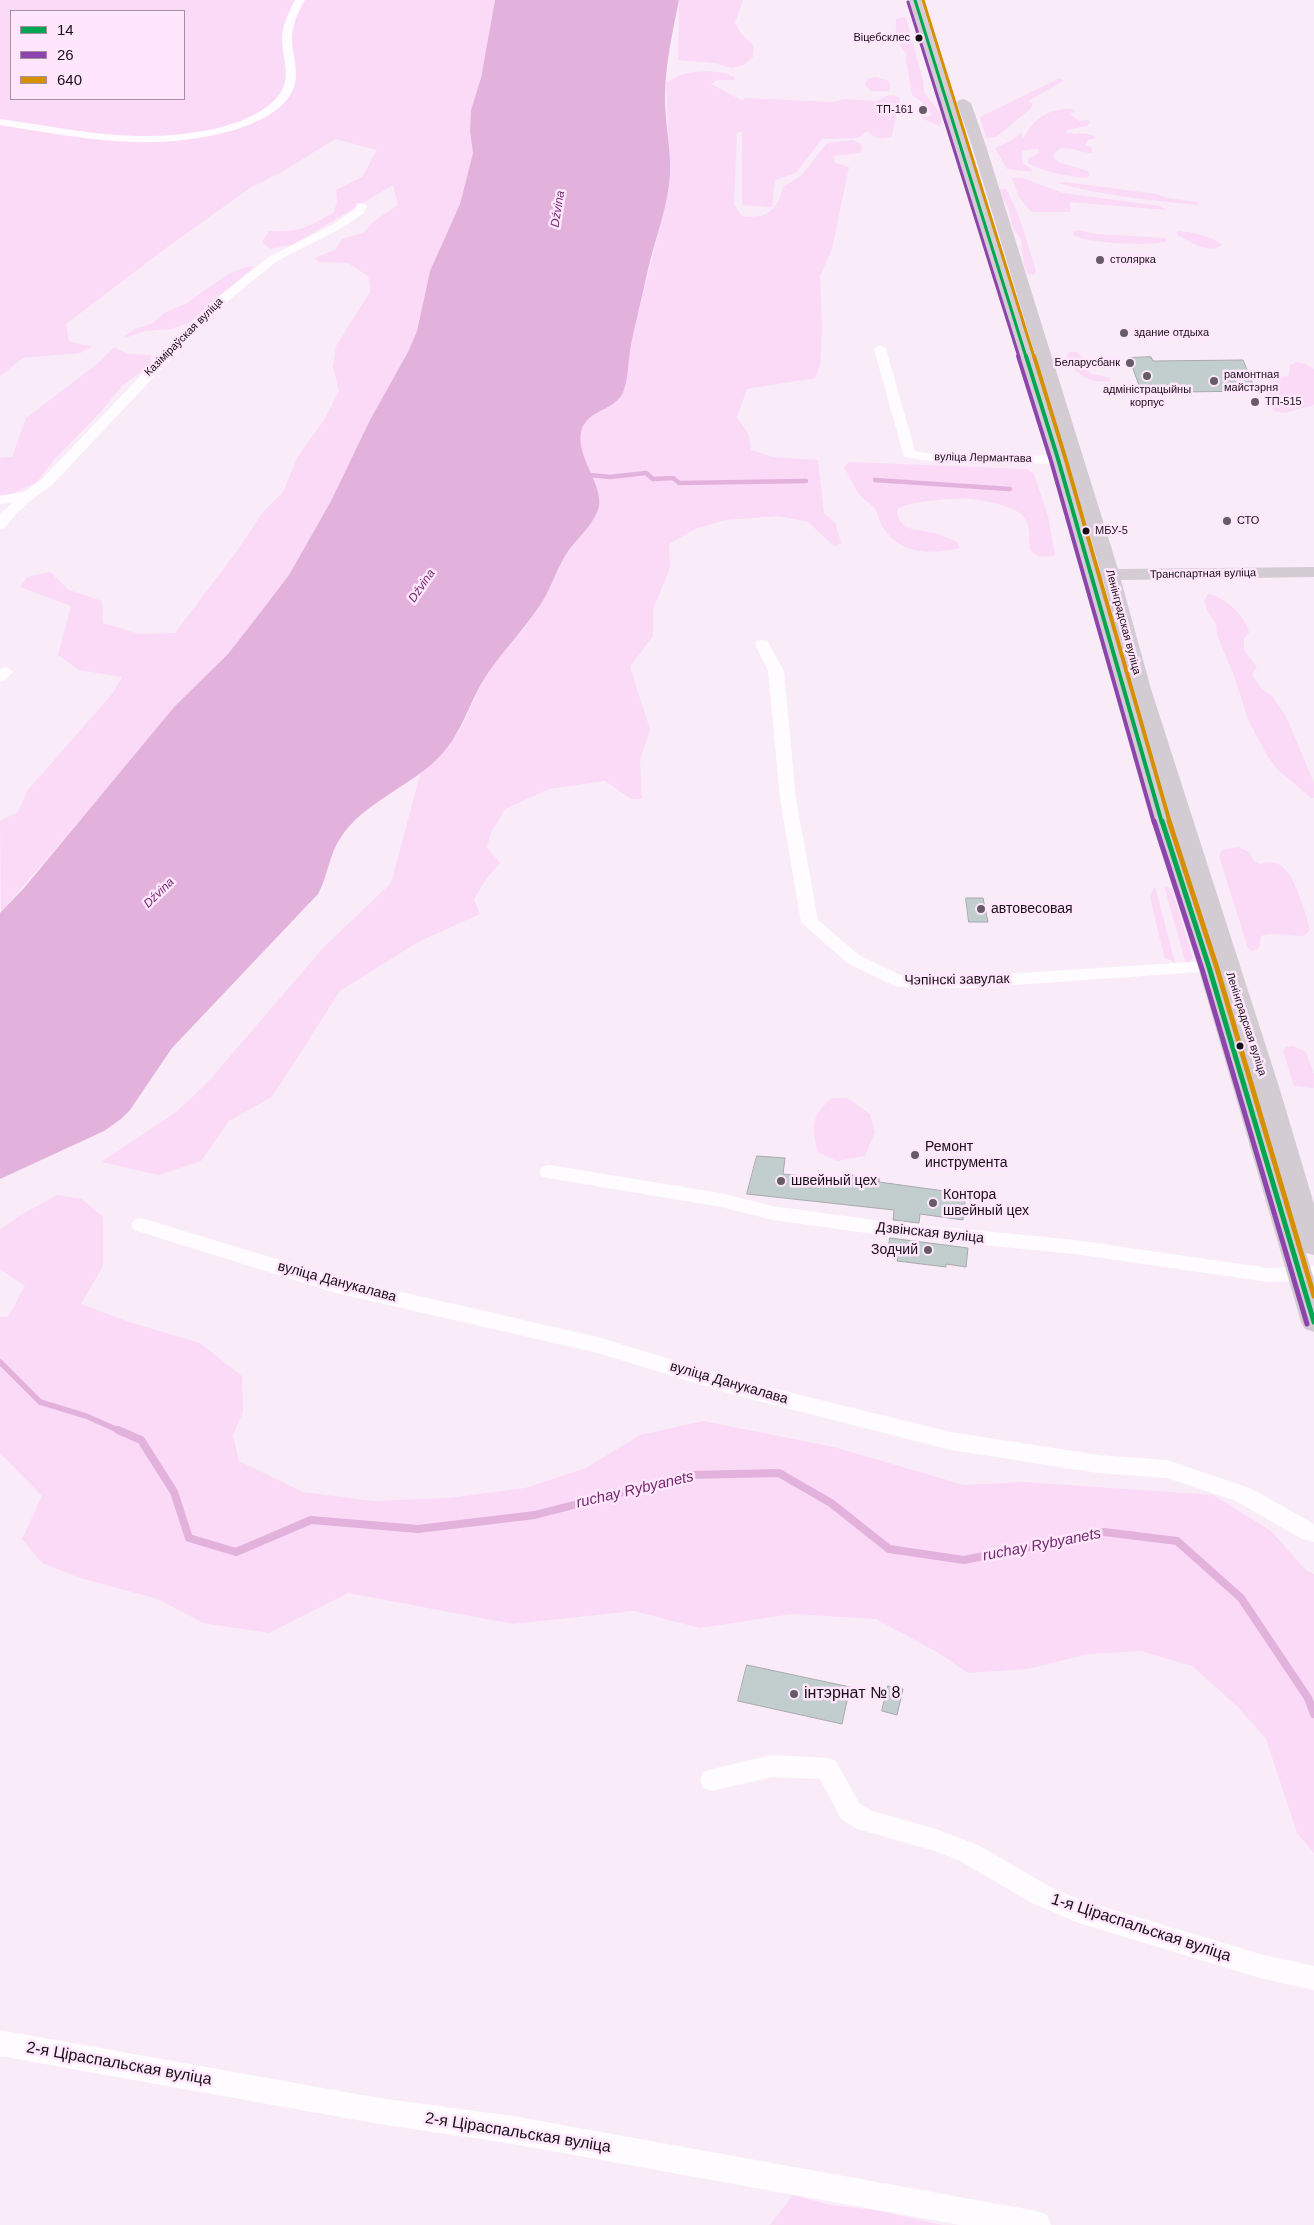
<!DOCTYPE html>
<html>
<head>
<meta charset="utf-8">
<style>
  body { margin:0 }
  #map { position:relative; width:1314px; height:2225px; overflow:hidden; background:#f9ecf8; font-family:Arial,sans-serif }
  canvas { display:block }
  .legend { position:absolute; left:10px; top:10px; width:175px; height:90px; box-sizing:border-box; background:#ffe6fc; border:1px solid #a290a0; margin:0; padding:6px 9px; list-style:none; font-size:15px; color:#170f16 }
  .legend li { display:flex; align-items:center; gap:10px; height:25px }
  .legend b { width:25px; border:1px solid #a290a0 }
</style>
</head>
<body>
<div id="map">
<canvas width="1314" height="2225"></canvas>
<ul class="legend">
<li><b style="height:6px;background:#00a651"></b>14</li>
<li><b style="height:6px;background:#8e44ad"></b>26</li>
<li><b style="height:6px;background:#d58f03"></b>640</li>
</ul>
</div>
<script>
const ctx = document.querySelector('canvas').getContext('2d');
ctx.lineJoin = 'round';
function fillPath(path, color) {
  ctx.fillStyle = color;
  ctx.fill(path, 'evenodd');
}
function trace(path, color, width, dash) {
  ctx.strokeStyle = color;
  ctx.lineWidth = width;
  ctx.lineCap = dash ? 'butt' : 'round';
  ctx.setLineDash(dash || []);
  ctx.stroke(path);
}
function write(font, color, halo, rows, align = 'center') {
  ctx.font = font + ' Arial,sans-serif';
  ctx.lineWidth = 5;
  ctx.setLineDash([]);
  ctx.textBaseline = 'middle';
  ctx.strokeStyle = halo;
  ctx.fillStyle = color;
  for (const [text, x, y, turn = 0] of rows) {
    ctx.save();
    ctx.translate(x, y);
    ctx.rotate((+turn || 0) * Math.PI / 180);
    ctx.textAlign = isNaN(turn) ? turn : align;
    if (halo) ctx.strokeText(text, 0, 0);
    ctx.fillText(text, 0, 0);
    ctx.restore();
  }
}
fillPath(new Path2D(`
  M0,0H495L481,78L471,110L470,131L473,153L460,204L430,271L417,331L408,352L370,420L331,501L289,575L253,622L228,654L175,706L146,743L1,912L0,821L18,812L27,791L113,693L122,677L79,670L58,655L71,606L20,587L27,577L50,572L69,590L102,601L103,623L139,634L175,633L237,551L263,512L283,492L298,456L324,420L339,391L333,367L336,346L371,290L368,276L348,263L319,262L314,258L335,250L342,239L363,233L374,221L398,205L393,185L294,244L271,249L262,242L269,231C299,233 308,227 334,212L337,201L336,190L362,177L377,150L335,139L282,172L250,188L166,248L66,324L69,341L92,347L80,353L23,358L0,376ZM11,11H184V99H11Z
  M679,0H743L735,23L741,34L754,46L753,57L744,65L731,68L715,63L678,60Z
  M906,17L923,81L924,93L938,110L942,119L940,126L921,118L933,115L921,101L912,95L906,59L907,54C896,44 895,34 896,19Z
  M708,71L725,73L734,77L735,80H717L711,84L743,101L744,98L833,102L846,99L877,101L887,96L893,95L900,98L892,136C880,141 876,138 867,131L858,138L822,139L796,173L775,180L772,207L742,205V131L737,133L734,204L742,216C766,220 778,210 783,187L801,176L827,143L853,140L861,144L862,150L859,153L834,156L835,163L849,167L832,249L820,276L822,329L820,366L815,378L747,389L737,417L749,435L751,450L773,457L818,460L824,513L836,524L841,543L835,547L808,522L779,516L725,520L695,529L669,544L670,568L653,609V636L630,667L650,729L640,760L642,799H631L605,781L549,789L505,809L491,833L487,847L500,863L487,878L474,899L480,914L418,942L340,991L272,1097L229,1121L201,1161L159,1175L101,1162L175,1113L207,1083L324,947L391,883L421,771L438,758L460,730L484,679L506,647L524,629L534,614L549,589L565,556L589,525L595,485L582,453L580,438L582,428L585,421L604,409L624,390L630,346L660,226L670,176L666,83C680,73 692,72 708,71Z
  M875,77L887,80L890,85L889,91H871L865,85L867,79Z
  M1060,78L1063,81L1028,101L1033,104L1030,109L996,137L986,138L980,117Z
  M1071,109L1076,111L1070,114L1079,121L1087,120L1090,122L1087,126L1067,130V133C1077,135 1089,131 1096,138L1088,140L1085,145L1092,148V153C1079,154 1060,139 1053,157L1058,162L1088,171L1090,175L1087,178C1067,176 1046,173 1028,163V159L1039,153V150L1033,149L1022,151V163L1031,168L1032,172L1007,169L995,148L1012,140L1022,132V139C1026,136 1026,133 1029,129C1041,114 1052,109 1071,109Z
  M1012,178H1022L1063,193L1161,206L1166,210L1070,202V212H1031L1019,197Z
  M1065,182L1157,194L1167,198L1199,202L1197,205C1150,200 1103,196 1058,183Z
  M1001,189H1006L1008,192L1019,217L1035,267L1036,273L1033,275L1027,273L1024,266L1021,239L1013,228L1008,207L998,191Z
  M1078,230L1095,234L1166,238L1167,241C1153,247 1086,243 1073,235V232Z
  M1178,231C1190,232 1214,236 1222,245C1208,255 1192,242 1179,236L1176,233Z
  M249,266L254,267L189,323L171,329L145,331L125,338L124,336L135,329L153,323L164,313L187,303L228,274Z
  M114,347L128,354L152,355L150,366L123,385L96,417L54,460L37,482L14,493L0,495V458L12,457L26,418L97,364Z
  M1069,352H1076L1082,357L1089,373L1110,378L1111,381C1090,384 1074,375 1067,356Z
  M1297,362L1305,364L1314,369V405L1285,413L1276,412C1269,407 1264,392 1270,385C1274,379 1283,377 1289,375L1290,365Z
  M849,462L1027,469L1034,474L1048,516L1055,555C1045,558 1038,558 1030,550C1029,538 1031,523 1021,514C1010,505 986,501 972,499C960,497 904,501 897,510C899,534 920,528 938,534C944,536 950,539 957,542L960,548C930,555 898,555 881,524C879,520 878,514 876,510C871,504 864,500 859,494C853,486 849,475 844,467Z
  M1208,594C1224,596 1247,617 1249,633L1244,638V650L1257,667L1252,674L1260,687L1273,697L1286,716L1314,783V798H1311L1277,769L1268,757L1249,722L1233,673L1217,635L1216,624L1208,612L1204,601Z
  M1238,847L1249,852L1254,861L1260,864C1267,862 1273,861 1280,865C1294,872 1306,914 1310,930L1304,936C1293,936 1269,932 1261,936L1259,948L1252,951L1248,948L1219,856L1222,850Z
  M1155,886L1175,963L1164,957L1150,897Z
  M1164,886L1172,889L1193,958L1186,964Z
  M1293,1046L1306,1052L1314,1074V1088L1294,1086L1283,1051L1286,1047Z
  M832,1098H847L870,1114L875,1132L865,1156L837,1161L818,1152C811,1126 811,1116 832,1098Z
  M57,1195L82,1199L103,1217V1266L81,1304L129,1322L200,1343L242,1376L243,1412L233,1435L239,1461L303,1492L373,1501L448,1498L525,1488L586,1468L640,1435L703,1421L834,1447L964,1485L1024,1482L1213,1495L1271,1531L1307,1571L1314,1574V1853L1297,1833L1266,1739L1238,1707L1192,1666L1141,1651L1088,1654L1028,1669L968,1673L937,1652L876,1619L792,1614L700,1628L634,1611L513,1624L348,1593L269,1633L203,1623L158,1599L80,1578L42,1563L22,1539L42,1496L0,1453V1317H8L25,1286L0,1269V1230L19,1216Z
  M793,2195L830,2205L875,2210L942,2225H770Z`), '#fadaf6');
fillPath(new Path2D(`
  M495,0H679C673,29 666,62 665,92C664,119 671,146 670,174C668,208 654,241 647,274C642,297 636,321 631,344C628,359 629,375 624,390C617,411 586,409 581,432C576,459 606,487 598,510C591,528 574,541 565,556C556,571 551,588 542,602C525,629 503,650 486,676C469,702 463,732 440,756C412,786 364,802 341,837C329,854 328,876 318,894L172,1048L130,1110L121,1119L104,1131L0,1179V913L24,888L175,706L228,654L253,622L289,575L331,501L370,420L408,352L417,331L430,271L460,204L473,153L470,131L471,110L481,78Z`), '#e2b2dd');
trace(new Path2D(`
  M590,475L610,477L646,473L653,479L673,478L679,483L806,481
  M875,480L1010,489`), '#e2b2dd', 4.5);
trace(new Path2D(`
  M0,1362L40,1402L86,1416L120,1431`), '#e2b2dd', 5.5);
trace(new Path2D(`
  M118,1430L141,1440L174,1492L189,1538L236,1552L311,1520L418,1529L535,1515L689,1475L779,1473L831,1503L889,1549L964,1560L1104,1532L1177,1541L1241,1598L1308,1698L1314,1714`), '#e2b2dd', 8);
const building = new Path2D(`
  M1151,357L1153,361L1243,360L1256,391L1180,392L1179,388H1140L1129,358Z
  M966,898H983L988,922H969Z
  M757,1156L785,1158L783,1174L813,1177V1182L849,1186L850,1175L879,1178V1182L966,1194L963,1220L920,1214L919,1223L893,1220L894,1210L747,1194Z
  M890,1238L968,1248L966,1267L946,1264V1267L897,1261L898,1256L888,1255Z
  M747,1665L850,1687L842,1724L738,1701Z
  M888,1686L903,1689L897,1715L882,1711Z`);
fillPath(building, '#c2cecd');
trace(building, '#a9a9ad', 1);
fillPath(new Path2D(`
  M295,0H305C298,12 292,25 292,39C292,56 301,76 292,92C269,134 178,144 135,142C90,141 45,132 0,125V119C45,125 91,135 136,136C178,137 256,130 281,92C291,77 282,56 282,39C282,26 289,12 295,0Z
  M361,203L367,206L364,213L340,229L277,261L218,309L52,485C35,497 17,510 5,528L0,529V514L13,502L0,504V496L24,492L42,479L210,303L269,257L332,225L355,209L357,204Z
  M880,345L886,349L915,451L935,454L1074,456L1081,460L1074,464L935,462L904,457L874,349Z
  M762,640L767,641L769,644L784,671L796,799L818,920L859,955L900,975L971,976L1223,960L1229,962L1232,966L1229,970L971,988L897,987L847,963L801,922L780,799L768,671L755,644L757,641Z
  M5,667L10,669L13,672L5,680L0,682V669Z
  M549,1165L721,1193L773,1206L881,1221L1075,1240L1268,1268L1314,1266V1280L1268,1282L1075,1254L881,1235L773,1220L721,1207L542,1177L539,1172L542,1167Z
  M141,1218L336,1277L598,1337L731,1378L951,1432L1098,1455L1167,1460L1252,1489L1314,1524V1542L1302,1539L1236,1501L1167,1478L1098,1473L951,1450L731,1394L598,1353L336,1293L134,1230L131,1225L134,1220Z
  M773,1755L827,1758L836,1761L859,1803L872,1811L936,1829L978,1845L1052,1888L1081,1900L1260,1954L1314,1966V1990L1260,1978L1079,1923L1034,1904L960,1861L935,1851L857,1829L841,1819L820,1779L773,1777L712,1791L703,1788L700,1780L703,1772L712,1769Z
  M0,2030L379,2098L513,2116L1037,2211L1047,2215L1051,2225H960L513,2144L379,2124L0,2056Z`), '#fefcfe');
fillPath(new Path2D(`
  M909,0H921L1066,459L1098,570L1100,569L972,146L957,103L959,100L964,99L971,103L986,146L1118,569L1314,567V577L1121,580L1151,689L1280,1090L1314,1204V1255L1306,1253L1314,1279V1332L1305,1329L1301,1322L1198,967L1146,804L1050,459ZM1102,580H1103L1118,636Z`), '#d4ccd3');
trace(new Path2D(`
  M915,0L1026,357`), '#00a651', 3);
trace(new Path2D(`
  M1026,356L1058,459L1162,823`), '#00a651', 4);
trace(new Path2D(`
  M1162,821L1209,967L1314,1322`), '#00a651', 5);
trace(new Path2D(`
  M908,2L1019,357`), '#8e44ad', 3);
trace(new Path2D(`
  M1018,356L1051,461L1154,823`), '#8e44ad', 4);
trace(new Path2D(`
  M1154,821L1202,969L1307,1324`), '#8e44ad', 5);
trace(new Path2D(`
  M923,0L1034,357`), '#d58f03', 3);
trace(new Path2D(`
  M1034,356L1065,457L1170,823`), '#d58f03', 4);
trace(new Path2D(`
  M1169,821L1216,965L1314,1296`), '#d58f03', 5);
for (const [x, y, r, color] of [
  [919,38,4.5,"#170f16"],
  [923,110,5,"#665c65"],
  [1100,260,5,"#665c65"],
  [1124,333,5,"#665c65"],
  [1130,363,5,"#665c65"],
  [1147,376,5,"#665c65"],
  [1214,381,5,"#665c65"],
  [1255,402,5,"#665c65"],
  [1227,521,5,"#665c65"],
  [1086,531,4.5,"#170f16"],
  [981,909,5,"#665c65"],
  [1240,1046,4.5,"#170f16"],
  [915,1155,5,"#665c65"],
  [781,1181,5,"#665c65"],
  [933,1203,5,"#665c65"],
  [928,1250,5,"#665c65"],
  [794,1694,5,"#665c65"]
]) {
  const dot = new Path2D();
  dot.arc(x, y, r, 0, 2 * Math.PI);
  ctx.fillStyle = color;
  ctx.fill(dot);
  trace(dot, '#ffe6fc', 2);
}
write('11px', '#170f16', '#ffe6fc', [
  ["Віцебсклес",910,38],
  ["МБУ-5",1095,531,"left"]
], 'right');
write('11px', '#170f16', '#ffe6fc', [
  ["ТП-161",913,110,"right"],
  ["столярка",1110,260],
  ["здание отдыха",1134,333],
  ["Беларусбанк",1120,363,"right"],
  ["рамонтная",1224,375],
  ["майстэрня",1224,388],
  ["адміністрацыйны",1147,390,"center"],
  ["корпус",1147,403,"center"],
  ["ТП-515",1265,402],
  ["СТО",1237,521]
], 'left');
write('11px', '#170f16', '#ffe6fc', [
  ["Казіміраўская вуліца",184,337,-45],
  ["вуліца Лермантава",983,458,1],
  ["Транспартная вуліца",1203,574,-1],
  ["Ленінградская вуліца",1123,622,75],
  ["Ленінградская вуліца",1246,1024,72]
]);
write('italic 12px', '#72296e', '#ffe6fc', [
  ["Dźvina",558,209,-81],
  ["Dźvina",422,586,-55],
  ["Dźvina",159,893,-44]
]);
write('14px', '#170f16', '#ffe6fc', [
  ["автовесовая",991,909],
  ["Ремонт",925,1147],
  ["инструмента",925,1163],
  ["швейный цех",791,1181],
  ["Контора",943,1195],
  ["швейный цех",943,1211],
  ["Зодчий",918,1250,"right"]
], 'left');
write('14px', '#170f16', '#ffe6fc', [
  ["Чэпінскі завулак",957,980,-1],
  ["Дзвінская вуліца",930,1233,6],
  ["вуліца Данукалава",337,1282,15],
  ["вуліца Данукалава",729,1383,16]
]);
write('italic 15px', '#72296e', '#ffe6fc', [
  ["ruchay Rybyanets",635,1490,-13],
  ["ruchay Rybyanets",1042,1545,-11]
]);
write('16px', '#170f16', '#ffe6fc', [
  ["інтэрнат № 8",804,1694]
], 'left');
write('16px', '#170f16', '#ffe6fc', [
  ["1-я Ціраспальская вуліца",1141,1928,18],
  ["2-я Ціраспальская вуліца",119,2064,10],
  ["2-я Ціраспальская вуліца",518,2133,9]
]);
</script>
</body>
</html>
